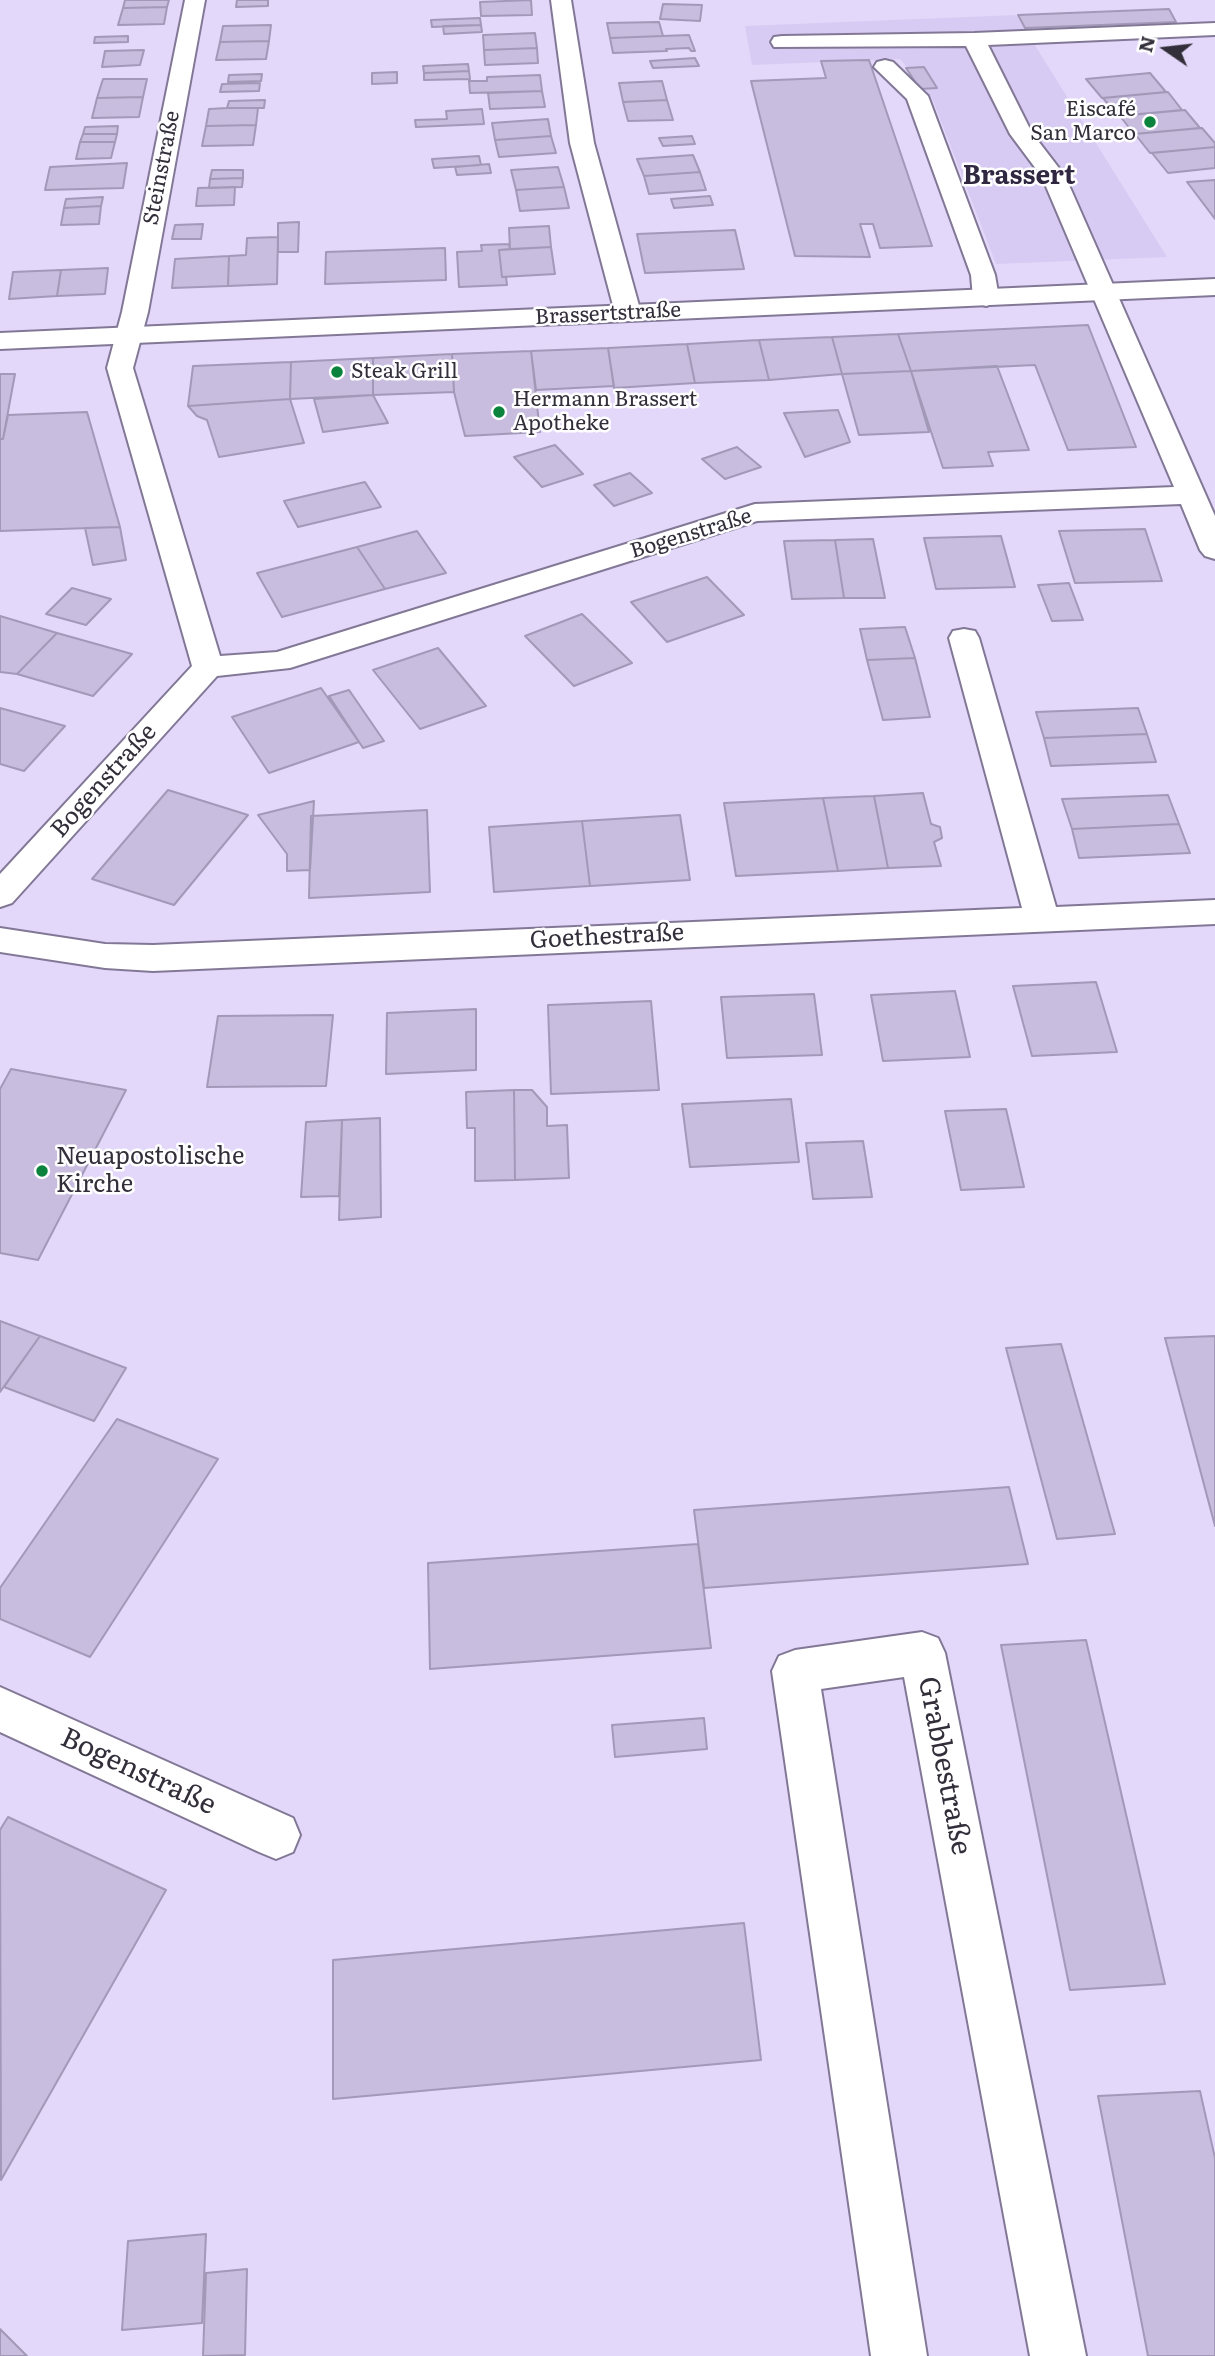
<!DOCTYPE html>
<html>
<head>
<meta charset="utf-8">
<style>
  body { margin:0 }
  #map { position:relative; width:1215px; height:2356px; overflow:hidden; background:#e3d8fa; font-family:Literata,serif }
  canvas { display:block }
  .north { position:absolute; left:1131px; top:14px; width:70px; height:70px; -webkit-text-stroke:5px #fff; paint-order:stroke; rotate:284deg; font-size:19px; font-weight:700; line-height:28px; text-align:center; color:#322e3a }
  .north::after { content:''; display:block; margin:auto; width:24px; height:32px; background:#322e3a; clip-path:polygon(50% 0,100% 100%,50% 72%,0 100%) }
</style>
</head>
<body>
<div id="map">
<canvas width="1215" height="2356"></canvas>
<div class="north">N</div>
</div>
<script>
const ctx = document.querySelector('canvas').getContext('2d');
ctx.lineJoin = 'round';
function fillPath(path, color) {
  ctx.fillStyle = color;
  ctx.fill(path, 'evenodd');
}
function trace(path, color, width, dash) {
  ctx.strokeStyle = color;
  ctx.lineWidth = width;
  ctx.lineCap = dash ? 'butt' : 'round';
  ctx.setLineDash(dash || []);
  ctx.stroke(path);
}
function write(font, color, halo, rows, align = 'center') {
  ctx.font = font + ' Literata,serif';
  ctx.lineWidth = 5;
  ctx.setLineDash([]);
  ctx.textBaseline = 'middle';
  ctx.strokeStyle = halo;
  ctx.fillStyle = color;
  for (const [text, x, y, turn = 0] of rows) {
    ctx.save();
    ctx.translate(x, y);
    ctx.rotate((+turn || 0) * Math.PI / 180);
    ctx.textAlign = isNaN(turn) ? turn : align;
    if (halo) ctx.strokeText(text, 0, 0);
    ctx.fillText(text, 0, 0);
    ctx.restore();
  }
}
fillPath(new Path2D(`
  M1016,15L1167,257L996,264L932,98L900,59L752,65L745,26Z`), '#d8cbf3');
const building = new Path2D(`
  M125,0H169L167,7L123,8Z
  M237,0H268V6L236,7Z
  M531,0L532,15L481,16L480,2Z
  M663,4L702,5L700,21L660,19Z
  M167,7L164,24L118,25L123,8Z
  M1169,9L1176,22L1025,28L1018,15Z
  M480,18L481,25L432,27L431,20Z
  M659,22L663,36L610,38L607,23Z
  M271,25L269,41L220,42L223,26Z
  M481,25L482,32L444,34L443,26Z
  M535,33L537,48L484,50L483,35Z
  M689,35L695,51H691L689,48L666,49L667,51L613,53L610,38Z
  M128,36V42L94,43L95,37Z
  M269,41L266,59L216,60L220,42Z
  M537,48L538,63L485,65L484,50Z
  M144,50L140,65L102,67L105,51Z
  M695,58L699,66L653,68L650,61Z
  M869,60L932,246L880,248L873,224H860L870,257L795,256L751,81L826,78L821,61Z
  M468,64L469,71L424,73L423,66Z
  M924,67L937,88L920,89L906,68Z
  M469,71L470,79L424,80V73Z
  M397,72V83L372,84V73Z
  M1150,73L1166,92L1102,98L1086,79Z
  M262,74L261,81L228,82L229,75Z
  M540,75L542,91L470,93L469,81H487V77Z
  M103,79H147L143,97L97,98Z
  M662,81L667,100L623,102L619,83Z
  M260,83L259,91L220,92L222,84Z
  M542,91L545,107L490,109L488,93Z
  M1168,92L1182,110L1118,116L1103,98Z
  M143,97L139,117L92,118L97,98Z
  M265,100L264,108H227L229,101Z
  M667,100L673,120L628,121L623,102Z
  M227,108H258L256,125L206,126L209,109Z
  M482,109L484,124L416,127L415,120L447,119L446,111Z
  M1185,110L1200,128L1134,134L1120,116Z
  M548,119L551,136L495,140L492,123Z
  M256,125L253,145L202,146L206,126Z
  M118,126L117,134H83L85,127Z
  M1202,128L1215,143V147L1150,153L1135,134Z
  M83,134H117L115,142H80Z
  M551,136L556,153L499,157L495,140Z
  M692,136L695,144L663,146L659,138Z
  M80,142H115L111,158L76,159Z
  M1215,147V168L1168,173L1152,153Z
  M693,155L700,172L644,176L637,159Z
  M479,156L481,165L434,168L432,159Z
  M127,163L123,188L45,190L50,167Z
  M489,164L491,173L457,175L455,167Z
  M558,167L564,187L516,190L511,170Z
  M212,170H243V178L210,179Z
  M700,172L706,190L649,194L644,176Z
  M243,178L242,187L209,188L210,179Z
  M1215,180V219L1187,182Z
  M235,187L234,205L196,206L198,188Z
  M564,187L569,208L520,211L516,190Z
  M710,196L713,205L674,208L671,199Z
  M103,197L101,206L64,208L66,199Z
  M101,206L99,224L61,225L64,208Z
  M299,222L298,252H278V223Z
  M203,224L201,239H172L175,225Z
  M549,226L551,247L510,249L509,228Z
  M735,230L744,269L645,273L637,234Z
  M278,237L277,284L228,286L229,256L246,255L247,238Z
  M509,244L510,249L499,250L502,277H506L507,285L459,287L457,252L482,251L481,245Z
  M551,247L555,274L502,277L499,250Z
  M445,248L446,280L325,284L326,252Z
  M229,256L228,286L172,288L175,259Z
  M108,268L105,294L57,296L61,270Z
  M61,270L57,296L9,299L13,272Z
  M1088,325L1136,447L1068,450L1035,365L911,371L898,334Z
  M898,334L911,371L842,374L832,337Z
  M832,337L842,374L769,380L759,340Z
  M759,340L769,380L695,383L687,344Z
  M687,344L695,383L614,388L608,348Z
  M608,348L614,386L536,390L531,351Z
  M531,351L540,432L465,436L454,392L452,354Z
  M452,354L454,392L373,395V358Z
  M373,358V395L290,399L291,362Z
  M291,362L290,399L188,406L193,366Z
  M997,366L1029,450L988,452L993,466L943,468L911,371Z
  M911,371L929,432L859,435L842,374Z
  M0,374H15L3,439H0Z
  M373,395L388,423L323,432L314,399Z
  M290,399L304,443L219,457L207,420L197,416L188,406Z
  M838,410L850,442L805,457L784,413Z
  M87,412L120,527L0,531V439H3L8,415Z
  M555,445L583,474L542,487L514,457Z
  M737,447L761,467L725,479L702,459Z
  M630,473L652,493L614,506L594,485Z
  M365,482L381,507L298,527L284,501Z
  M120,527L126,560L93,565L85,528Z
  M1145,529L1162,581L1075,583L1059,531Z
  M417,531L446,573L385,589L357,547Z
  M1001,536L1015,587L936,589L924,538Z
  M873,539L885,598H844L835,540Z
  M835,540L844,598L792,599L784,541Z
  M357,547L385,589L282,617L257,573Z
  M707,577L744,615L667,642L631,602Z
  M1069,583L1083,620L1052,621L1038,585Z
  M72,588L111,599L86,625L46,614Z
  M582,614L632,663L574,686L525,636Z
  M0,616L57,633L17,674L0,672Z
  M905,627L915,658L867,660L860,629Z
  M57,633L132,654L93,696L17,674Z
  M438,648L486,706L420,729L373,670Z
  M915,658L930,717L883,720L867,660Z
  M321,688L359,742L269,773L232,717Z
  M349,690L384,741L363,748L329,696Z
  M0,708L65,726L24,771L0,764Z
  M1138,708L1147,734L1044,738L1036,712Z
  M1147,734L1156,762L1051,766L1044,738Z
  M168,790L248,815L174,905L92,879Z
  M923,793L931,824L940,827L942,838L934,842L941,866L888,868L874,796Z
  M1168,795L1179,824L1072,829L1062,799Z
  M874,796L888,868L838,871L823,798Z
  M823,798L838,871L736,876L724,803Z
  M314,801L310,870L287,871V854L258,815Z
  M427,810L430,892L309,898L311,816Z
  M680,815L690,880L590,886L582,821Z
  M582,821L590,886L494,892L489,827Z
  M1179,824L1190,853L1079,858L1072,829Z
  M1096,982L1117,1052L1032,1056L1013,986Z
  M955,991L970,1057L883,1061L871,995Z
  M814,994L822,1055L727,1058L721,997Z
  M651,1001L659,1090L551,1094L548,1005Z
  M476,1009V1070L386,1074L387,1013Z
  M333,1015L326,1086L207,1087L218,1016Z
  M11,1069L126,1090L38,1260L0,1253V1089Z
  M514,1090H532L547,1107V1126L567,1125L569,1178L515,1180Z
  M514,1090L515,1180L475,1181V1128H467L466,1092Z
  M791,1099L799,1162L690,1167L682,1104Z
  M1006,1109L1024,1187L961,1190L945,1111Z
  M380,1118L381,1217L339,1220L342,1120Z
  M342,1120L339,1196L301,1197L306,1122Z
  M863,1141L872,1197L813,1199L806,1143Z
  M0,1321L40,1336L0,1392Z
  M40,1336L126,1368L94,1421L4,1387Z
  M1215,1336V1526L1165,1338Z
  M1061,1344L1115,1534L1057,1539L1006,1348Z
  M117,1419L218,1459L90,1657L0,1619V1588Z
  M1009,1487L1028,1564L704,1588L694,1510Z
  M698,1544L711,1648L430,1669L428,1563Z
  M1086,1640L1165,1984L1070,1990L1001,1645Z
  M704,1718L707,1749L615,1757L612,1725Z
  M8,1817L166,1890L1,2180L0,1830Z
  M744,1923L761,2060L333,2099V1960Z
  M1200,2091L1215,2158V2356H1148L1098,2096Z
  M206,2234L202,2323L122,2330L128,2241Z
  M247,2269L245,2355L203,2356L206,2273Z
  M0,2329L27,2356H0Z`);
fillPath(building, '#c8bdde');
trace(building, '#a298b7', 2);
const minor = new Path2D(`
  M185,0H205L148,312L133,368L220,656L277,652L755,504L1174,487L1042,177L1010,134L966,46L774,47L771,42L774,37L782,36L974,33L1215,23V35L988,45L1032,133L1065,176L1215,516V559L1205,556L1200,550L1181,504L757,521L290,668L217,676L12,903L0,907V874L192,666L107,368L122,312Z
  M551,0H571L594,143L641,313L637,318L628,321L619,318L615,313L570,143Z
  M885,60L893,62L928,96L995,275L999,298L995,303L986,306L977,303L973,298L971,275L907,99L874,67L877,62Z
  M964,629L975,631L979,638L1056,907L1215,900V924L153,971L105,968L0,952V928L105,944L153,945L1022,908L949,638L953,631Z
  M922,1632L938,1638L945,1653L1086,2356H1030L904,1677L821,1689L927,2356H871L772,1671L779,1656L795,1650Z
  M0,1687L293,1818L300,1835L293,1852L276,1859L259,1852L0,1732Z`);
const major = new Path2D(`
  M1215,279V295L0,349V333Z`);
trace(minor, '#827896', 4);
trace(major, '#827896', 4);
fillPath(minor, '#fff');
fillPath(major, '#fff');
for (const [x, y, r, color] of [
  [1150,122,7,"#0b833c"],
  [337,372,7,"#0b833c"],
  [499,412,7,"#0b833c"],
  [42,1171,7,"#0b833c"]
]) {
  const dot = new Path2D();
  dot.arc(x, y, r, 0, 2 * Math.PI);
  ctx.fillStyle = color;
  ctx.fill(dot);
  trace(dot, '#fff', 2.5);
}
write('21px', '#322e3a', '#fff', [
  ["Eiscafé",1136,110,"right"],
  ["San Marco",1136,134,"right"],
  ["Steak Grill",351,372],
  ["Hermann Brassert",513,400],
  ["Apotheke",513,424]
], 'left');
write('21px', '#322e3a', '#fff', [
  ["Steinstraße",162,168,-79],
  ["Brassertstraße",608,314,-3],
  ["Bogenstraße",691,534,-17]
]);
write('24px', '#322e3a', '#fff', [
  ["Bogenstraße",104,781,-48],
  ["Goethestraße",607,937,-3]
]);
write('24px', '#322e3a', '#fff', [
  ["Neuapostolische",56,1157],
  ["Kirche",56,1185]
], 'left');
write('bold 26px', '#302741', '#fff', [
  ["Brassert",1019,176]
]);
write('28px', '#322e3a', '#fff', [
  ["Grabbestraße",944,1766,79],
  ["Bogenstraße",138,1772,25]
]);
</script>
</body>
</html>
